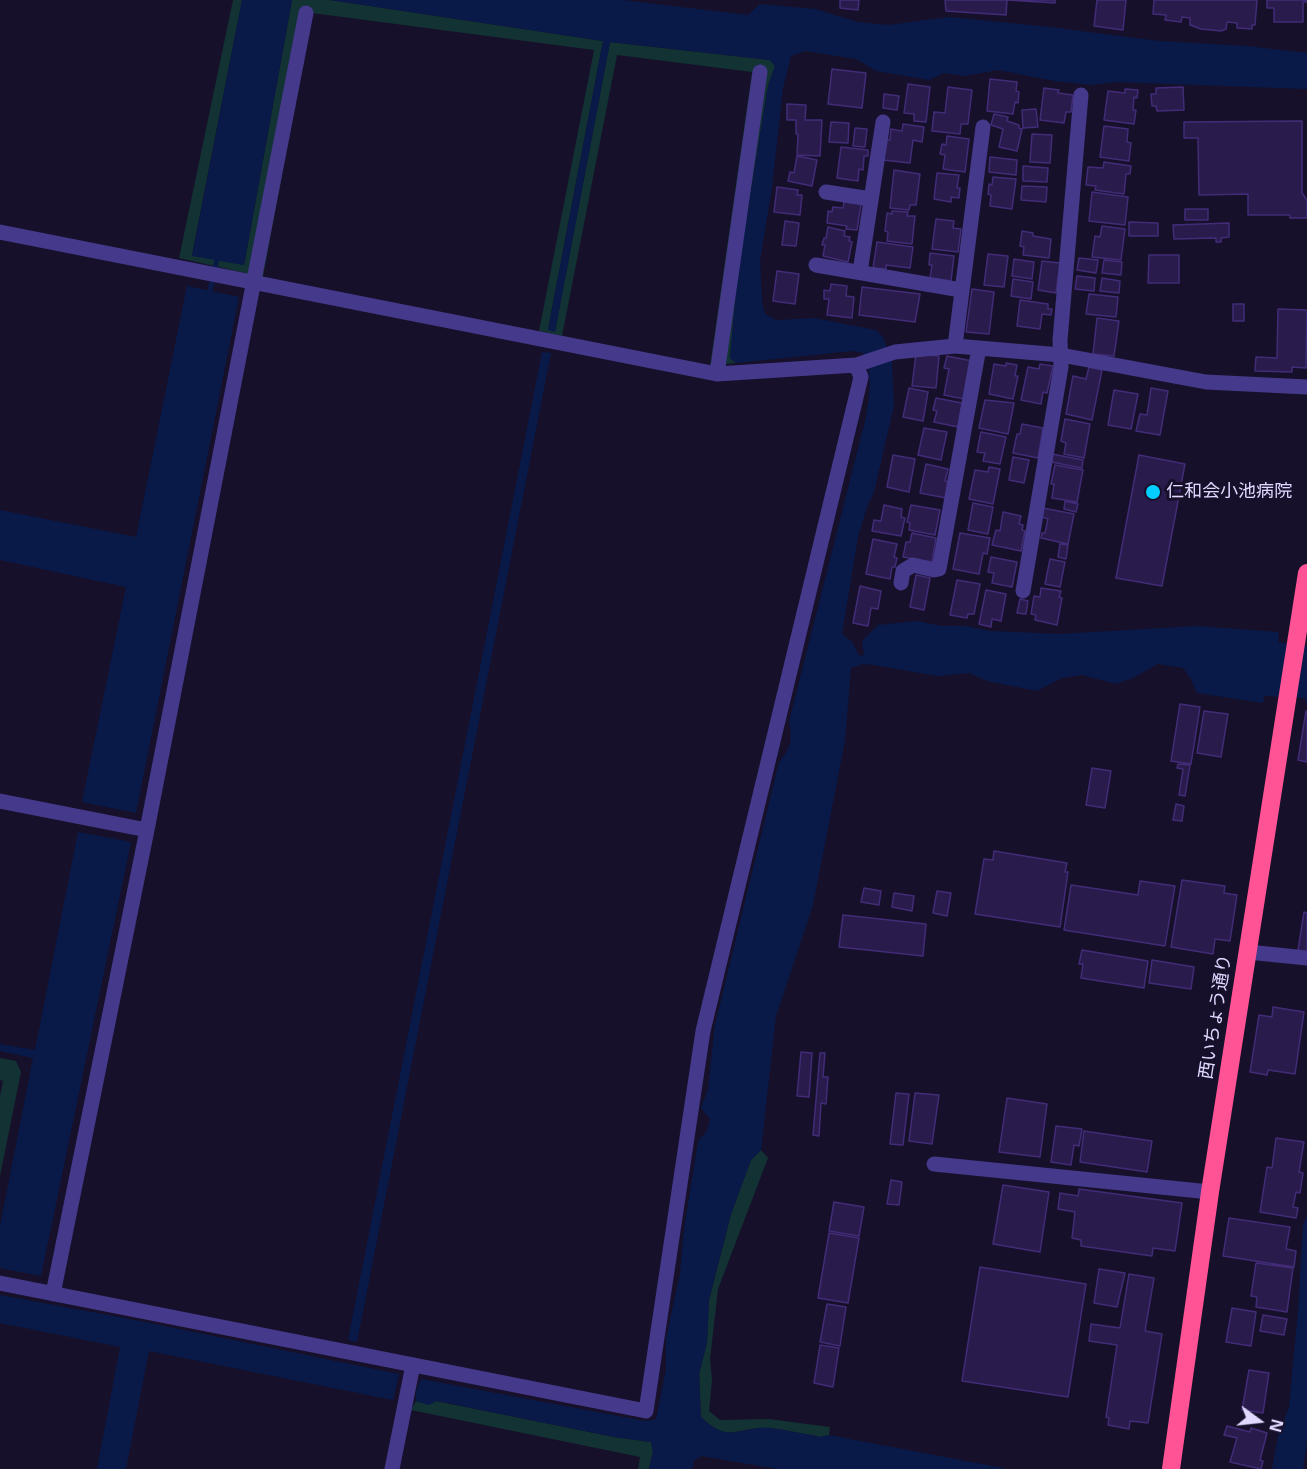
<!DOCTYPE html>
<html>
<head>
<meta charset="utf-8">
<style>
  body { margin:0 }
  #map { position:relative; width:1307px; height:1469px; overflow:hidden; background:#17102a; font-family:"Open Sans",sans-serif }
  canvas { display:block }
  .north { position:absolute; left:1229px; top:1391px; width:60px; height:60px; -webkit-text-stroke:4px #17102a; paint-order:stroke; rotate:105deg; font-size:16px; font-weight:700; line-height:24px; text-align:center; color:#e0d8ff }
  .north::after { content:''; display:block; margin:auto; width:21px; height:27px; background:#e0d8ff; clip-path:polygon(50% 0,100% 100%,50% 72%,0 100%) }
</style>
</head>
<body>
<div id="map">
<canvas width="1307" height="1469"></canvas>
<div class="north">N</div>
</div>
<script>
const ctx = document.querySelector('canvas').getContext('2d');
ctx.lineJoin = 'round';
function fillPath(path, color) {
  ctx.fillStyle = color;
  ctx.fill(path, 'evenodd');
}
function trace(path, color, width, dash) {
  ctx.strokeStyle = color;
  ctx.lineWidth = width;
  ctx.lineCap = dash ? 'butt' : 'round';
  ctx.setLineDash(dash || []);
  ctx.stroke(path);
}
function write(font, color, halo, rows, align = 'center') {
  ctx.font = font + ' "Open Sans","Noto Sans JP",sans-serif';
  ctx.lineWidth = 6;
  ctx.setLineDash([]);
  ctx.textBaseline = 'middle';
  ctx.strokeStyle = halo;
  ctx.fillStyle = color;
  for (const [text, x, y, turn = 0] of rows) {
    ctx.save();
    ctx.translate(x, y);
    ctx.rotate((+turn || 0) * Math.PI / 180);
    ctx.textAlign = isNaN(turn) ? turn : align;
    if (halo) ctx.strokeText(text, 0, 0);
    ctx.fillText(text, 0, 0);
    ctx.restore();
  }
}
fillPath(new Path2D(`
  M233,0H242L192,255L244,265L292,0H330L603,41L548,329L555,331L610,42L770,60L775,66L768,86L738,270L730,358L736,363L710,366L752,72L617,55L562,336L539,331L594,50L312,13L263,277L179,258Z
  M0,1058L16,1061L21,1072L0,1176V1096L3,1081L0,1080Z
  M761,1150L768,1158L718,1289L710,1359L712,1380L709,1411L720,1420L769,1419L830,1427L829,1435L821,1437C804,1434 787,1430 770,1428C738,1426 729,1445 701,1417L699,1374L707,1342L709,1300L731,1214L751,1160Z
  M416,1401L429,1405L436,1401L614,1437L651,1442L653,1451L649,1469H638L640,1457L411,1410Z`), '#123234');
fillPath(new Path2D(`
  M242,0H292L244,265L192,256Z
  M330,0H623L748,15L760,4L815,9L858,22L888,25L949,17L1050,27L1159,41L1248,46L1307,53V89L1115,82L1092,85L1055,81L998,70L965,76L944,73L929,80L876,71L856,59L805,51L791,56L783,88L772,187L760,261L762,301L765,314L776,320L814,318L876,330L883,337L892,362L894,406L874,492L867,507L858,537L842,634L853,643L859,656L864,655L862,641L878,625L917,621L941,626H965L991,631L1060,634L1196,626L1279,632L1278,642L1307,646V705L1305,698L1264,696L1263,703L1197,693L1191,679L1183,668L1158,664L1133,678L1116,684L1082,675L1062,678L1037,691L987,681L969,673L937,676L874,665L863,664L851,668L845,741L813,905L776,1016L761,1150L751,1160L731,1214L709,1300L707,1342L699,1374L701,1417C729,1445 738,1426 770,1428C787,1430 804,1434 821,1437L829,1435L1008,1469H778L701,1456L694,1461L692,1469H649L653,1451L651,1442L614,1437L437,1401L429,1405L416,1401V1391L421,1379L645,1421L656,1419L666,1370V1339L680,1274L684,1229L698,1141L707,1131L710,1119L701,1108L708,1089L715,1025L779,762C791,748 793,740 789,722L866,417C870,390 873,380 863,353L852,351L736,363L730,358L738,270L768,86L775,66L770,60L610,42L555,332L548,330L603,41Z
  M187,286L239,297L136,813L82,802L126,587L0,560V510L136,537Z
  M542,352L551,353L357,1342L348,1340Z
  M78,832L131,842L41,1276L0,1268V1226L33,1058L0,1051V1044L35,1050Z
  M1307,1216V1443L1303,1469H1272L1278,1436L1289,1407L1298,1311L1303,1225Z
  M0,1295L140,1321L399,1374L393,1400L149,1351L126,1469H97L120,1347L0,1323Z`), '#091a49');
trace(new Path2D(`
  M209,295L218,255`), '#091a49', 5);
const building = new Path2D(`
  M840,0H859L858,10L840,8Z
  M945,0H1007L1006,15L946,11Z
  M1008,0H1055V3Z
  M1097,0H1126L1123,30L1094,26Z
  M1154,0H1257L1255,25H1252V29L1237,28V23L1227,22L1226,29L1221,31L1201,29L1190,25V18L1182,17L1181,22L1165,20L1166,15L1153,14Z
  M1267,0H1307V2H1303V22H1274V8H1267Z
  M832,69L866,73L862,108L828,104Z
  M990,79L1017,82L1016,91L1019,92L1018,103L1015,102L1013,114L987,111Z
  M908,84L930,87L926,122L914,121V114L904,113Z
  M948,87L972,90L968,124H961L960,134L932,131L934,112L945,113Z
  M1183,87L1184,110L1157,111L1156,106H1152L1151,94H1156V88Z
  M1044,88L1059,90L1058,93L1073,95L1071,112H1066L1064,123L1040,120Z
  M1125,89L1138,90L1137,98L1134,97L1133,110H1136L1134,124L1104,120L1108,91L1125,93Z
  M884,94L899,96L897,110L883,108Z
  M787,104L806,105L805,120H822L820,156L797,155L798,134H796V120H787Z
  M1036,109L1038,127L1023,128L1022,110Z
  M994,114L1008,117L1007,121L1019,125V128L1022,129L1017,151L999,147L1003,129L991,125Z
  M1302,121V193L1307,200V218H1290V215H1248V194L1199,195L1198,138H1184V122Z
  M831,122L849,123L848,143L829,142Z
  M903,124L924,127L922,142L913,140L910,163L883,160L886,139L890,140L891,129L902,131Z
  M1104,126L1128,129L1127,142L1131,143L1129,161L1100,157Z
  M855,128L867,129L865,147L853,146Z
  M1032,134L1052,135L1050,163L1030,162Z
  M947,136L969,139L965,172L943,169L945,155L940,154L942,144L946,145Z
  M841,147L868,150V156H864L863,170L859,169L858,181L837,178Z
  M797,156L817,160L812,186L788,181L790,172L794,173Z
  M990,157L1017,160L1016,175L989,172Z
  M1104,162L1131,166L1130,174H1126L1124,194L1095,190L1096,186L1086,185L1088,167L1103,168Z
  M1023,166L1048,168L1047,182L1023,181Z
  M894,170L920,174L916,205H910L909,210L890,208Z
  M937,173L959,175L957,188H960L959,198L951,197V202L934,199Z
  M993,177L1016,179L1012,209L990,206L991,195L988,194L989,184L992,185Z
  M1022,186L1047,187L1046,202L1021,200Z
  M777,187L798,190L797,195H802L800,215L774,212Z
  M1092,192L1128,197L1125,225L1089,221Z
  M844,202L861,204L857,230L846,229L847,226L827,223L828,211L832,212L833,207L843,208Z
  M1185,209H1208V220H1185Z
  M892,211L908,212L907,216H915L912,244L887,241L888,232L885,231L887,213L892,214Z
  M936,219L954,221L953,228L961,229L958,252L932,249Z
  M785,221L799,223L796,246L782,245Z
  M1129,222L1158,223V236H1129Z
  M1229,223V237L1221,238V242H1216V238L1174,239L1173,225Z
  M1102,226L1125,229L1121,260L1092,257L1095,236L1100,237Z
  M828,227L845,231L844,236L850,237L849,241L852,242L848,262L823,256L825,245H822L824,238H826Z
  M1022,231L1033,233V236L1051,239L1049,258L1023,255L1024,247L1020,246Z
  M877,242L913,247L910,268L886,265V269L873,268Z
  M930,253L954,256L951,281L930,278L932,265H929Z
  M988,254L1008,256L1004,287L984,285Z
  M1149,255H1179V283H1148Z
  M1079,258L1098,260L1096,273L1077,270Z
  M1014,259L1034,262L1032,279L1012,276Z
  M1104,260L1122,262L1121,275L1102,273Z
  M1042,261L1060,263L1056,293L1038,290Z
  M777,271L799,274L795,304L773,301Z
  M1077,276L1095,278L1094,291L1075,289Z
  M1102,278L1120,281L1119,293L1100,291Z
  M1013,279L1033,282L1031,299L1011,296Z
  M831,284L847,286L846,296L854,297L852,318L827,315L829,299H824V290L830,291Z
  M862,287L920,294L915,322L859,315Z
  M972,289L994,292L989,334L966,332Z
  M1089,294L1118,297L1116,317L1086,314Z
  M1020,300L1048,304V309H1052L1051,315L1042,314L1040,329L1017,326Z
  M1233,304H1244V321H1233Z
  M1278,309L1307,310L1306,368L1292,367V372L1255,371L1256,357L1277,358Z
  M1097,318L1119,321L1114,356L1093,354Z
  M916,354L939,356L936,388L912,386Z
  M947,356L972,361L964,399L944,395L949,369L944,368Z
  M1006,363L1017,365L1015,376H1018L1013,399L989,394L994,364L1006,366Z
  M1040,364L1053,366L1047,393L1043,392L1041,404L1021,400L1028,367L1039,369Z
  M1089,367L1102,370L1092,420L1066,414L1073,376L1086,379Z
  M909,388L928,392L923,421L903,417Z
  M1151,388L1168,391L1160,435L1136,431L1140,414L1147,415Z
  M1114,390L1138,394L1131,429L1108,425Z
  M936,398L962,403L958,427L934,422L937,411L933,410Z
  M985,400L1014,403L1008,434L979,428Z
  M1065,419L1090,424L1084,458L1064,454L1066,443L1061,441Z
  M1022,424L1043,428L1038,458L1013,453L1017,434H1020Z
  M924,428L947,432L941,460L918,455Z
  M981,432L1006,437L1000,464L983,461L985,453L977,452Z
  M1052,454L1083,460L1082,468L1051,462Z
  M893,455L915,459L909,492L887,487Z
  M1139,455L1185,464L1162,586L1116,578Z
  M1013,457L1029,460L1024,483L1009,480Z
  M926,464L948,469L945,481L949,482L946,498L920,493Z
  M1055,465L1083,470L1077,502L1052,498L1054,484H1051Z
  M989,467L1000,469L993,504L969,499L975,470L988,472Z
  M1065,501L1078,504L1076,512L1064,509Z
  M973,503L993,507L988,534L968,530Z
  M884,505L902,509L901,517L905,518L901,536L872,531L874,520L881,521Z
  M911,505L940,510L935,535L909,530L910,523L907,522Z
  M1043,508L1074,514L1068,544L1041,538L1042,533H1045L1048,519L1042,517Z
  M1003,512L1021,516L1019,524L1023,525L1022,530L1025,531L1021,551L992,545L996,530L1000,531Z
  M912,533L936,538L932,562L903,557L906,542H910Z
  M960,533L990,538L987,554L983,553L979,574L953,569Z
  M873,539L897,544L894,557L897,558L895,567H892L890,579L866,574Z
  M1060,544L1068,545L1066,559L1058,557Z
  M991,557L1017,562L1012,587L992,583L994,573L988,572Z
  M1050,559L1065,562L1060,587L1045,584Z
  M916,575L930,578L924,610L910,607Z
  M957,580L980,584L974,614H968L967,618L950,615Z
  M860,586L881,591L878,609L871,608L868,626L853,623Z
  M1041,588L1061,591L1059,597L1062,598L1057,625L1035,620L1036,615L1031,614L1034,596L1040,597Z
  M986,590L1006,594L1001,621L992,619L991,627L979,624Z
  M1020,599L1028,601L1026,614L1017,613Z
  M1180,704L1200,707L1191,764L1171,761Z
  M1204,711L1228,714L1221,757L1197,753Z
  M1306,711H1307V762L1298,760Z
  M1178,764L1190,765L1185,796L1179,795L1183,769L1177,768Z
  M1092,768L1111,771L1105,808L1086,805Z
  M1176,804L1184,806L1182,821L1173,820Z
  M994,851L1067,863L1065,872H1068L1060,927L975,914L984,859L993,860Z
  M1182,880L1225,886L1224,893L1237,895L1230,941L1215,939L1213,954L1171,947Z
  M1140,881L1175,886L1165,946L1064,930L1071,885L1138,895Z
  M864,888L881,891L879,905L861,902Z
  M937,891L951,893L947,916L933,913Z
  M894,893L914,896L912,911L892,907Z
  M1304,912L1307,913V952L1298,950Z
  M843,915L926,924L923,956L839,947Z
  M1082,950L1148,961L1144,988L1081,978L1083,964H1079Z
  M1152,960L1194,967L1191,989L1149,983Z
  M1273,1007L1304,1012L1295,1074L1268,1070L1267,1075L1250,1072L1259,1015L1272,1017Z
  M801,1052L812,1053L809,1097L797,1096Z
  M820,1053H825L823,1077H828L826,1104L821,1103L819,1136L813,1135Z
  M896,1093L909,1094L903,1145L890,1144Z
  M915,1093L939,1095L932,1144L909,1141Z
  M1007,1098L1047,1104L1040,1157L999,1152Z
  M1056,1126L1082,1129L1079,1146L1074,1145L1071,1165L1051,1162Z
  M1084,1131L1152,1141L1147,1172L1080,1162Z
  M1276,1138L1304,1142L1299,1172L1303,1173L1300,1193L1296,1192L1293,1207L1298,1208L1296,1218L1260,1212L1267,1167L1272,1168Z
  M891,1180L902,1182L899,1205L887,1204Z
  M1003,1185L1049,1192L1040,1252L993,1244Z
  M1079,1189L1182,1203L1175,1251L1153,1248L1152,1256L1081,1246V1240L1072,1238L1075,1212L1058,1209L1060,1193L1078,1196Z
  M834,1202L864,1207L859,1236L829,1231Z
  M1229,1218L1290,1227L1286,1249L1296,1251L1294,1267L1223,1256Z
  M829,1233L859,1238L848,1303L818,1298Z
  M1256,1263L1293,1268L1287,1312L1256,1307L1257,1297L1251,1296Z
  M980,1267L1086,1284L1068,1397L962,1381Z
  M1099,1269L1125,1273L1117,1307L1094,1303Z
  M1129,1274L1154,1278L1145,1331L1162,1334L1148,1423L1130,1421L1129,1429L1108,1425L1109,1418L1106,1417L1117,1345L1089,1341L1091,1324L1120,1328Z
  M827,1304L846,1307L840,1346L820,1342Z
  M1232,1308L1256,1312L1251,1346L1226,1342Z
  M1263,1315L1287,1319L1284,1335L1260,1331Z
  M820,1345L839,1348L833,1387L814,1383Z
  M1249,1370L1269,1373L1263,1413L1242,1410Z
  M1227,1426L1250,1432L1251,1428L1267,1433L1260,1460L1263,1461L1261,1469L1230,1462L1237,1438L1224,1435Z`);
fillPath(building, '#291b4b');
trace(building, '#422c78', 1.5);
trace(new Path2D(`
  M826,192L871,199
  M0,232L717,374L856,365L895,352L955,346L1061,355L1206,382L1307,387
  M816,265L961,290
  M860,272L883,122
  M955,346L983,127
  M717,374L760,72
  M901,583L903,571L913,565L934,570L939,569L979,348
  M1023,591L1061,367L1060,340L1081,95
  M0,801L147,830
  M1248,952L1307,958
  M934,1164L1210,1192
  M0,1283L646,1411L703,1031L861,377L856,365
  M53,1294L147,830L306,13
  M392,1469L413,1365`), '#44398a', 15);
trace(new Path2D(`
  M1171,1469L1210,1192L1307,573`), '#ff5395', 18);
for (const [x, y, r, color] of [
  [1153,492,8,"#04ceff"]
]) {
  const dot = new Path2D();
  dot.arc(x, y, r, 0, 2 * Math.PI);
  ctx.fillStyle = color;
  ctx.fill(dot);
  trace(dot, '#17102a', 2);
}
write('18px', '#e0d8ff', '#17102a', [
  ["仁和会小池病院",1166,492]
], 'left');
write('18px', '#e0d8ff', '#17102a', [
  ["西いちょう通り",1216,1017,-81]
]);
</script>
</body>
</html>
